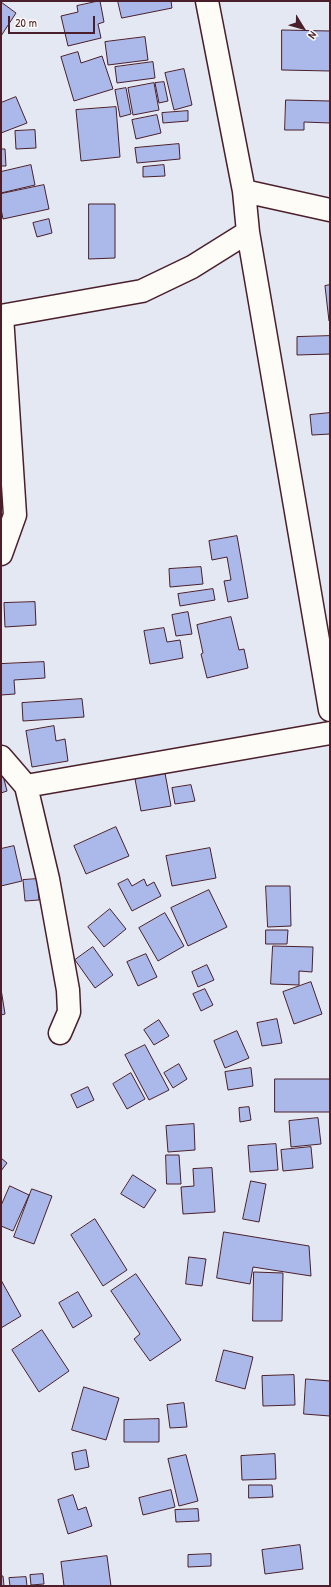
<!DOCTYPE html>
<html>
<head>
<meta charset="utf-8">
<style>
  body { margin:0 }
  #map { position:relative; width:331px; height:1587px; overflow:hidden; background:#e4e8f3; font-family:"Patrick Hand",sans-serif }
  canvas { display:block }
  .frame { position:absolute; inset:0; border:2px solid #4a1f2b; pointer-events:none }
  .north { position:absolute; left:283px; top:8px; width:40px; height:40px; -webkit-text-stroke:3px #fdfcf7; paint-order:stroke; rotate:127deg; font-size:11px; font-weight:700; line-height:16px; text-align:center; color:#4a1f2b }
  .north::after { content:''; display:block; margin:auto; width:14px; height:18px; background:#4a1f2b; clip-path:polygon(50% 0,100% 100%,50% 72%,0 100%) }
  .scale { position:absolute; left:8px; top:16px; width:87px; height:18px; box-sizing:border-box; border:2px solid #4a1f2b; border-top:0; padding-left:5px; font-size:12px; line-height:14px; white-space:nowrap; color:#4a1f2b; -webkit-text-stroke:3px #fdfcf7; paint-order:stroke }
</style>
</head>
<body>
<div id="map">
<canvas width="331" height="1587"></canvas>
<div class="frame"></div>
<div class="north">N</div>
<div class="scale">20 m</div>
</div>
<script>
const ctx = document.querySelector('canvas').getContext('2d');
ctx.lineJoin = 'round';
function fillPath(path, color) {
  ctx.fillStyle = color;
  ctx.fill(path, 'evenodd');
}
function trace(path, color, width, dash) {
  ctx.strokeStyle = color;
  ctx.lineWidth = width;
  ctx.lineCap = dash ? 'butt' : 'round';
  ctx.setLineDash(dash || []);
  ctx.stroke(path);
}
const building = new Path2D(`
  M100,1L104,22L98,24L101,38L68,46L61,16L78,12L77,6Z
  M118,1H171L172,8L122,18Z
  M1,2L16,13L1,36Z
  M282,30L330,31V71L282,70Z
  M145,37L148,60L108,65L105,42Z
  M78,52L81,63L102,56L113,89L74,101L61,57Z
  M153,62L155,78L117,83L115,67Z
  M184,69L192,105L174,110L165,73Z
  M164,82L168,101L159,103L155,83Z
  M154,83L159,110L133,115L128,88Z
  M126,88L131,114L120,117L115,90Z
  M16,97L27,123L1,133V103Z
  M286,100L330,101V123L304,122V130H285Z
  M116,107L120,157L81,161L76,110Z
  M188,111V121L163,123L162,113Z
  M157,115L161,133L136,139L132,120Z
  M35,130L36,148L16,149L15,131Z
  M179,144L180,159L137,163L135,148Z
  M1,149H5L6,166H1Z
  M31,165L35,185L1,193V172Z
  M164,165L165,176L143,177V167Z
  M44,185L49,209L3,219L1,209V194Z
  M89,204H115V258L89,259Z
  M49,219L52,233L37,237L33,223Z
  M330,285V321H329L325,286Z
  M330,336V354L297,355V337Z
  M330,413V434L312,435L310,415Z
  M237,536L248,598L228,602L224,581L231,580L227,557L212,560L209,541Z
  M201,567L203,584L170,587L169,569Z
  M213,589L215,600L180,606L178,594Z
  M35,602L36,625L5,627L4,603Z
  M188,612L192,634L176,636L172,615Z
  M231,617L239,650L244,649L248,668L207,678L201,654L203,653L197,625Z
  M164,628L167,642L180,640L183,658L150,664L144,631Z
  M44,662L45,678L14,680L15,694L1,695V664Z
  M82,699L84,717L23,721L22,703Z
  M54,726L56,741L65,739L68,761L32,767L26,731Z
  M1,767L7,791L1,793Z
  M165,773L171,806L141,811L135,779Z
  M191,785L195,801L175,804L172,788Z
  M116,827L129,856L86,874L74,846Z
  M14,846L22,881L1,886V849Z
  M210,848L216,878L172,886L166,856Z
  M37,879L39,900L25,901L23,880Z
  M128,879L132,886L144,879L147,886L154,882L161,896L132,911L118,884Z
  M266,886H290L291,926L268,927Z
  M209,890L227,927L188,946L171,908Z
  M110,909L126,929L104,947L88,927Z
  M165,913L184,946L158,961L139,928Z
  M266,930H288L287,944H266Z
  M273,946L313,947L312,972L299,971V985L271,984Z
  M93,947L113,975L95,988L75,960Z
  M146,954L157,977L138,986L127,962Z
  M207,965L214,980L198,987L192,972Z
  M311,982L322,1014L294,1024L283,992Z
  M1,989L5,1014L1,1015Z
  M205,989L213,1005L201,1011L193,994Z
  M277,1019L282,1043L262,1046L257,1023Z
  M159,1020L169,1036L154,1045L144,1030Z
  M237,1031L249,1058L225,1068L214,1041Z
  M145,1045L169,1090L149,1100L125,1055Z
  M179,1064L187,1079L173,1088L164,1073Z
  M251,1068L253,1086L228,1090L225,1072Z
  M131,1073L145,1099L127,1109L113,1084Z
  M275,1079H330V1112H275Z
  M88,1087L94,1100L77,1108L71,1095Z
  M249,1107L251,1120L240,1122L239,1108Z
  M318,1118L321,1144L291,1147L289,1121Z
  M194,1124L195,1150L168,1152L166,1126Z
  M276,1144L278,1170L250,1172L248,1146Z
  M311,1147L313,1168L283,1171L281,1150Z
  M166,1155H179L181,1184H167Z
  M1,1158L7,1163L1,1171Z
  M212,1168L215,1212L183,1214L181,1187L194,1186L193,1169Z
  M133,1175L156,1190L144,1208L121,1194Z
  M251,1181L266,1184L259,1222L243,1219Z
  M10,1186L29,1195L13,1231L1,1226V1206Z
  M32,1189L52,1196L34,1244L14,1237Z
  M95,1219L127,1270L103,1286L71,1235Z
  M224,1232L309,1246L311,1276L253,1267L250,1284L217,1278Z
  M189,1257L206,1259L202,1286L186,1284Z
  M254,1272L283,1273L282,1321H253Z
  M136,1274L181,1340L150,1361L134,1339L140,1334L111,1291Z
  M1,1280L21,1316L1,1328Z
  M78,1292L92,1316L73,1328L59,1303Z
  M42,1330L69,1371L39,1392L12,1350Z
  M224,1350L253,1357L245,1389L216,1381Z
  M294,1375L295,1405L263,1406L262,1376Z
  M306,1379L330,1381V1416L304,1414Z
  M84,1387L119,1398L106,1440L72,1430Z
  M184,1403L187,1427L170,1428L167,1405Z
  M159,1419V1442H124V1420Z
  M86,1450L89,1467L75,1470L72,1453Z
  M275,1454L276,1479L242,1480L241,1456Z
  M186,1455L198,1501L179,1506L168,1459Z
  M249,1485H272L273,1497L249,1498Z
  M171,1490L175,1507L143,1515L139,1498Z
  M73,1495L78,1510L86,1507L92,1526L68,1534L58,1500Z
  M198,1509L199,1521L176,1522L175,1510Z
  M300,1545L303,1569L265,1574L262,1550Z
  M211,1554V1566L188,1567V1555Z
  M107,1556L111,1586H64L61,1562Z
  M43,1574L44,1584L31,1585L30,1575Z
  M1,1576H3L4,1586H1Z
  M26,1577L27,1586H10L9,1578Z`);
fillPath(building, '#aab9e9');
trace(building, '#4a1f2b', 1);
const street = new Path2D(`
  M207,1L244,191L248,232L330,710
  M244,191L330,210
  M1,316L142,291L192,267L248,232
  M1,554L15,515L2,316
  M1,757L26,786L48,879L68,990L69,1012L60,1033
  M26,786L330,733`);
trace(street, '#4a1f2b', 25);
trace(street, '#fdfcf7', 22);
</script>
</body>
</html>
